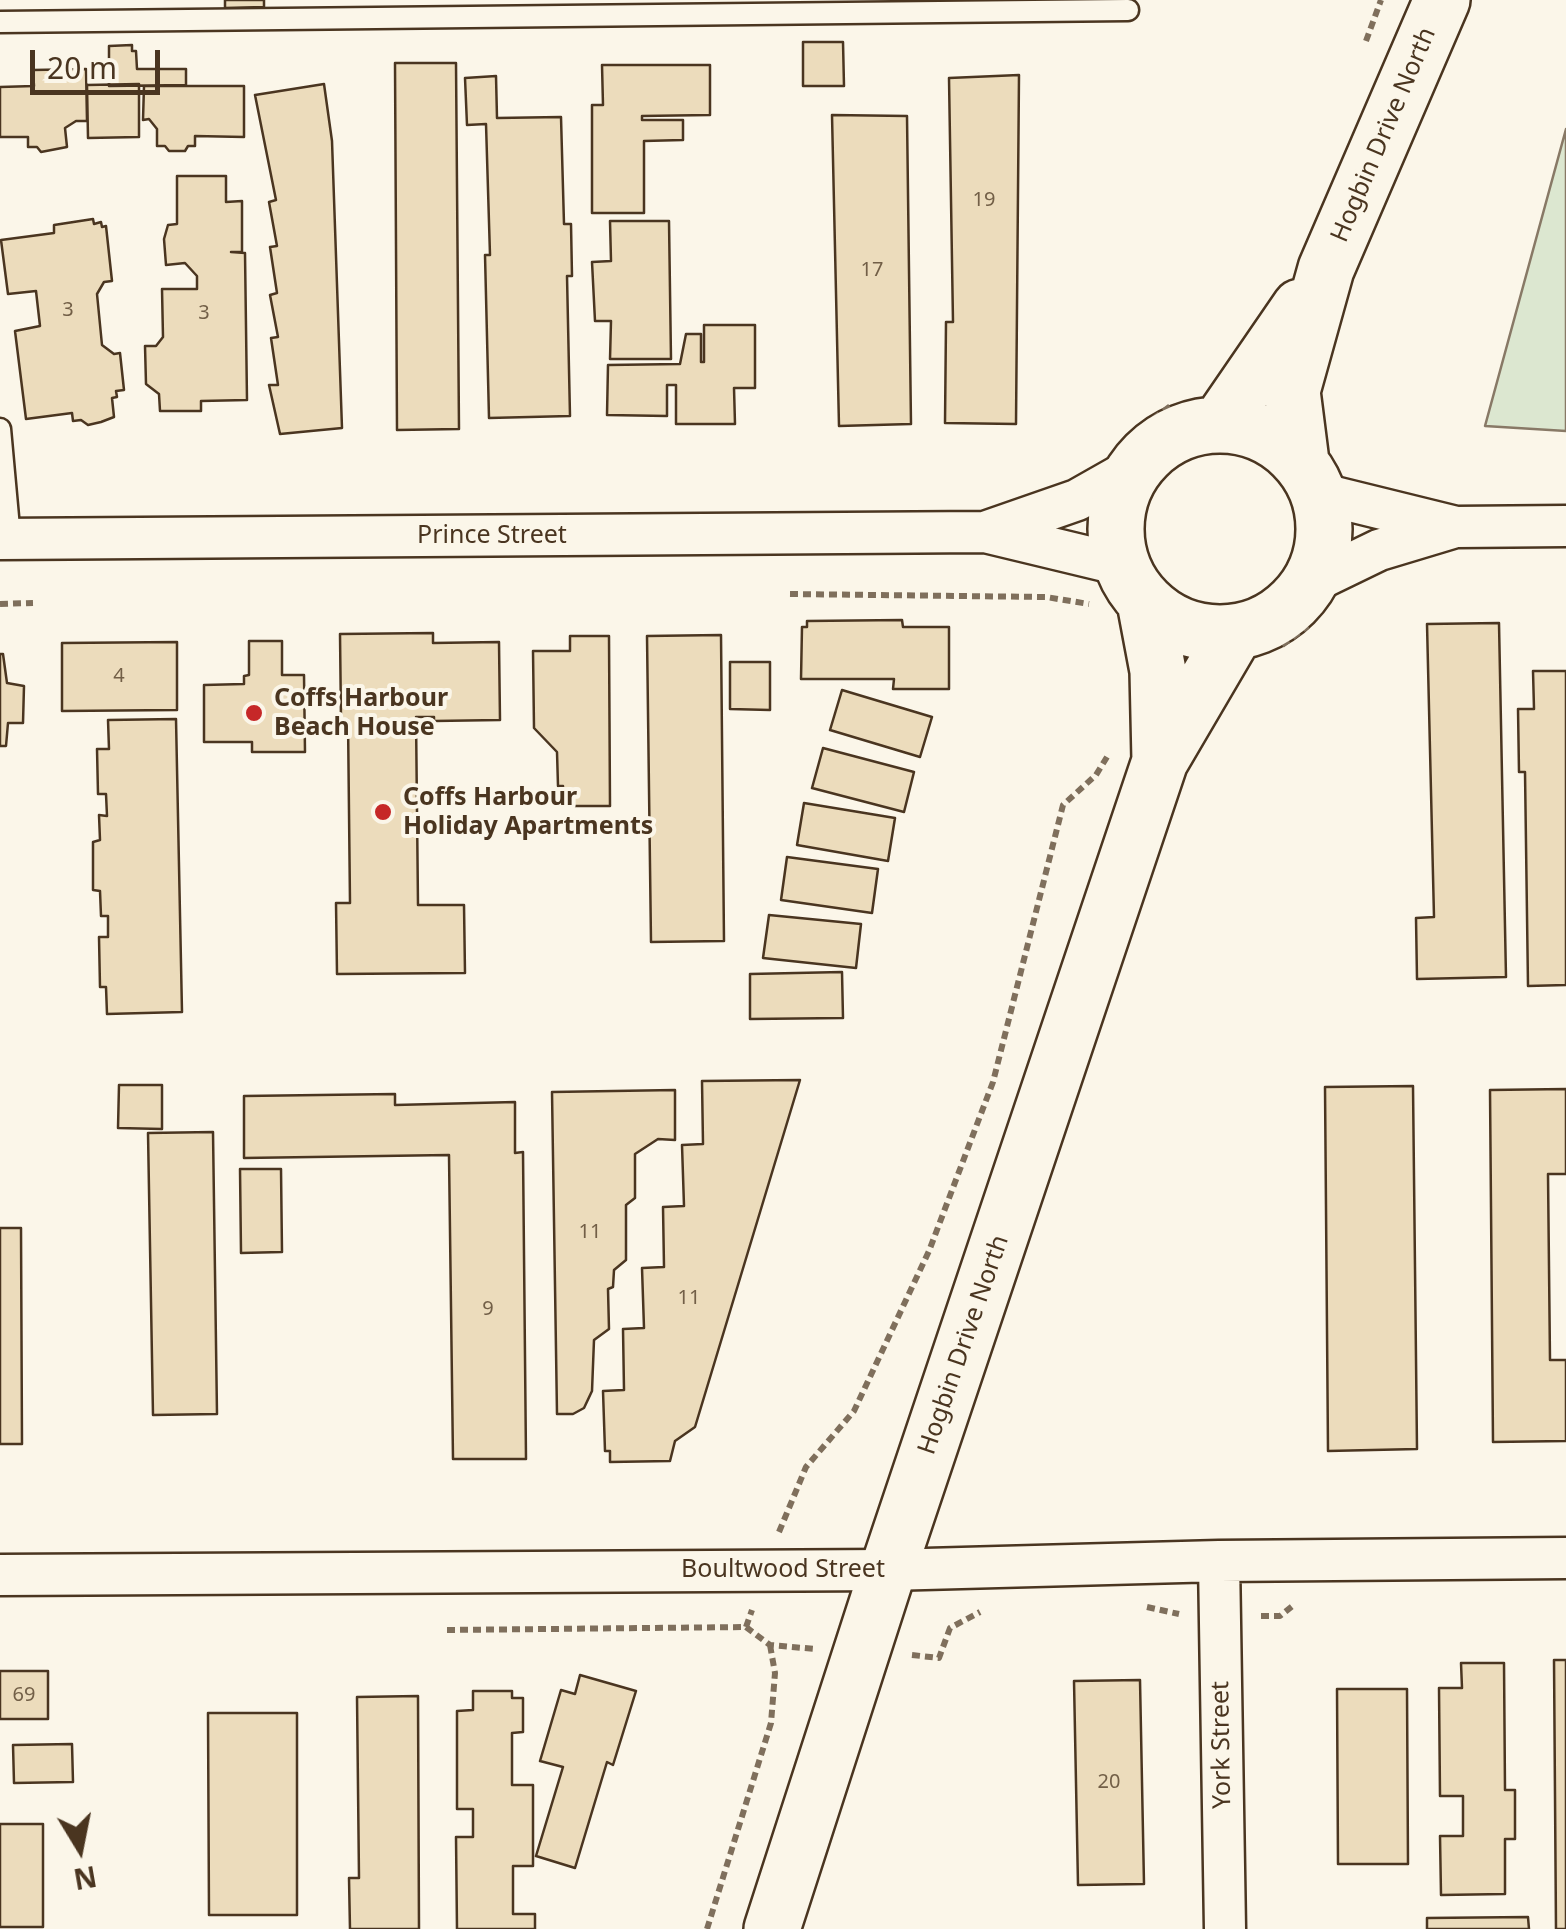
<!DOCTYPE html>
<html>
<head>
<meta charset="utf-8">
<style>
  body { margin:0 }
  #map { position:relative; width:1566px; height:1929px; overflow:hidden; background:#fbf6e9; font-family:"Noto Sans",sans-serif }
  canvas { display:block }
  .north { position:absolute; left:30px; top:1799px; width:100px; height:100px; -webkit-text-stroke:8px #fbf6e9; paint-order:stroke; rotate:170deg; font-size:28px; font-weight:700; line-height:40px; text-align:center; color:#4a3520 }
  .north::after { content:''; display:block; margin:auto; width:35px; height:45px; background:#4a3520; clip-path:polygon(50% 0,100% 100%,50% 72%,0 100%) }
  .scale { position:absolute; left:30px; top:50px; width:130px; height:45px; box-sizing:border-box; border:5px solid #4a3520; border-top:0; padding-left:12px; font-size:30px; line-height:35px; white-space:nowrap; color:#4a3520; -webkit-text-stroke:8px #fbf6e9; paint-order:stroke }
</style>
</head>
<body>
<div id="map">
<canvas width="1566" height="1929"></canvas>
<div class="north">N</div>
<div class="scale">20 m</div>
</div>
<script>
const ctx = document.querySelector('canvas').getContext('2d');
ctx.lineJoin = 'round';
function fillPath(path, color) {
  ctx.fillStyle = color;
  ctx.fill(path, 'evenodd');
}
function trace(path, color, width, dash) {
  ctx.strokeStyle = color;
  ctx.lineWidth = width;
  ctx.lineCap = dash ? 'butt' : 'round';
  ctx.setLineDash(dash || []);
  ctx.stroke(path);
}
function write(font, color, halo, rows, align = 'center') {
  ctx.font = font + ' "Noto Sans",sans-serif';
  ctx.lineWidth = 8;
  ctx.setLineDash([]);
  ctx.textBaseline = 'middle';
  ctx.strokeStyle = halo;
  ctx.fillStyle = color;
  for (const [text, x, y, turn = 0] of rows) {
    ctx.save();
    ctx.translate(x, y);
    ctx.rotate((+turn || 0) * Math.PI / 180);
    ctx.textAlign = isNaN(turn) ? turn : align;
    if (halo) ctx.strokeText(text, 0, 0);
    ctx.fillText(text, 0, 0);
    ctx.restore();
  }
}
const green = new Path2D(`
  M1566,129V431L1485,426Z`);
fillPath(green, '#dce7d0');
trace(green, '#887966', 2.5);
const building = new Path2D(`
  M225,0H264V7L225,8Z
  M803,42H843L844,86H803Z
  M132,45V51H136L137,69H186V85L109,86V46Z
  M395,63H456L459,429L397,430Z
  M602,65H710V115L642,116V120H683V140L644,141V213H592V105H603Z
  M86,69L87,121H76L65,128L67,147L41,152L37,147H28V137H0V87L34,86L33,70Z
  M1019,75L1016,424L945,423L946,322H953L949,78Z
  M496,76L497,118L561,117L564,224H571L572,276H567L570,416L489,418L485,255H490L486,124L467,125L465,78Z
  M139,84V137L88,138L87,85Z
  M324,84L332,141L342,428L280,434L269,385H278L271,338L278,337L270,295L277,293L270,247L277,246L269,202L276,200L255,95Z
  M144,86H244V137L195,136V146H188L185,151H169L165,146H157V129L149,119L143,120Z
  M832,115L907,116L911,424L839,426Z
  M177,176H226V202L242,201V252H231L245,253L247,400L201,401V411H160L159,394L146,384L145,346H156L163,337L162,289H197V276L185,263L166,265L164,239L168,225L177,224Z
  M93,219L94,224L101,222L102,227L106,226L112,281L104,282L97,294L102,345L114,354L120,353L124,390L116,391L117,397L112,398L114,417L101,422L88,425L81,420L73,421L72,413L26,419L15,331L40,326L36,291L8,294L1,240L54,233V225Z
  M610,221H669L671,359H610L611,321H595L592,262L611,261Z
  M704,325H755V388H734L735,424H676V385H667V416L607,415L608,365L680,364L686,334H701V362H704Z
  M902,620L903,627H949V689H893L894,679H801L802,627H807V621Z
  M1499,623L1506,977L1417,979L1416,918L1434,917L1427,624Z
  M433,633V643L499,642L500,720L434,721V717H416L418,905H464L465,973L337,974L336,903H350L348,720H341L340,634Z
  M721,635L724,941L651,942L647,636Z
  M570,636H609L610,806H563V786H558L557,752L534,728L533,651H570Z
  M249,641H282V675H304L305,752H252V742H204V685L244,684V676L249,675Z
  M177,642V710L62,711V643Z
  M0,654H3L7,683L24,686L23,723H8L6,746H0Z
  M730,662H770V710L730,709Z
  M1533,671H1566V985L1528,986L1525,772H1519L1518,709H1534Z
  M842,690L932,717L920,757L830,730Z
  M176,719L182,1012L107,1014L106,987H100L99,937H108V916H101L100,891L93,890V842L100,840L99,815L107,816L106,794H98L97,749H109L108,720Z
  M823,748L914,772L904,812L812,788Z
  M804,803L895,818L888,861L797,845Z
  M787,857L878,869L872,913L781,900Z
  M769,915L861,924L856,968L763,958Z
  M842,972L843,1018L750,1019V974Z
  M800,1080L695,1427L675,1441L670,1461L610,1462V1451H605L603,1391L624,1390L623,1329L644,1328L642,1268L664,1267L663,1207L684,1206L682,1145L703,1144L702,1081Z
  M119,1085H162V1129L118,1128Z
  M1413,1086L1417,1449L1328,1451L1325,1087Z
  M1566,1089V1174H1548L1550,1360H1566V1441L1493,1442L1490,1090Z
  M675,1090V1140L658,1139L635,1154V1198L626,1205V1260L614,1270L613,1287L608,1289L609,1329L594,1340L592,1391L584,1408L573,1414H557L552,1092Z
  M395,1094V1105L515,1102V1153L523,1152L526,1459H453L449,1155L244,1158V1096Z
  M213,1132L217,1414L153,1415L148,1133Z
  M240,1169H281L282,1252L241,1253Z
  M0,1228H21L22,1444H0Z
  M1554,1660H1566V1929H1556Z
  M1461,1663H1504L1505,1790H1515V1839H1505V1894L1441,1895L1440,1836H1463V1796H1440L1439,1688H1462Z
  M0,1671H48V1719H0Z
  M580,1675L636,1691L613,1765L607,1762L575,1868L536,1856L563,1767L540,1761L561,1690L575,1694Z
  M1140,1680L1144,1884L1078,1885L1074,1681Z
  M1337,1689H1407L1408,1864H1338Z
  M473,1691H512V1698H523V1732L512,1733V1785H533V1866H513V1914H535V1929H457L456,1837H473V1809H457V1711L473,1710Z
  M418,1696L419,1929H350L349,1878H359L357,1697Z
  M208,1713H297V1915H209Z
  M72,1744L73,1782L14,1783L13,1745Z
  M0,1824H43V1927H0Z
  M1528,1917L1529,1929H1427V1918Z`);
fillPath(building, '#ecdcbc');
trace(building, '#4a3520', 2.5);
const lane = new Path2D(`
  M0,22L1128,10
  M0,429L10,539`);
const street = new Path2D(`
  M1318,493L1456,527L1566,526
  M985,532L1077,500L1137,466
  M0,539L985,532L1122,565
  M1311,583L1379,550L1452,528
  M1219,1561L1225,1929
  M0,1575L888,1570L1219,1561L1566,1558`);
const secondary = new Path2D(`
  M1116 529a104 104 0 1 1 208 0a104 104 0 1 1-208 0Z
  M1219,425L1300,307
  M1301,462L1292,391L1326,269L1442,0
  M1145,602L1158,671L1160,761
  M772,1929L888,1570L1160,761L1235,633`);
trace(lane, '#4a3520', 25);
trace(street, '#4a3520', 45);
trace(secondary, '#4a3520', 60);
trace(new Path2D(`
  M1366,41L1381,0
  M1143,427L1173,404
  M790,594L1046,597L1089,604
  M0,604L33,603
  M1282,645L1308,626
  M779,1532L806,1467L854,1411L929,1251L993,1082L1063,805L1096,775L1107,757
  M1147,1607L1179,1614
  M1261,1616H1280L1295,1604
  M746,1627L752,1610
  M447,1630L746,1627L770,1645L815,1649
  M912,1655L939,1658L950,1628L980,1612
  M707,1929L771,1723L775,1673L770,1645`), '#7f6f5c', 6, [8, 5]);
trace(lane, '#fbf6e9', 20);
trace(street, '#fbf6e9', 40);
trace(secondary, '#fbf6e9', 55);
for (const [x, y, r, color] of [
  [254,713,10,"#c62828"],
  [383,812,10,"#c62828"]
]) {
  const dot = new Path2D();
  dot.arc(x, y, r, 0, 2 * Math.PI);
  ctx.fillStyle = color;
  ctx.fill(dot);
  trace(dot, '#fbf6e9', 4);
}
write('20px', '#725f47', null, [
  ["19",984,200],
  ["17",872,270],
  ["3",68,310],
  ["3",204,313],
  ["4",119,676],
  ["11",590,1232],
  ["11",689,1298],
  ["9",488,1309],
  ["69",24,1695],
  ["20",1109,1782]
]);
write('25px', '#4a3520', '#fbf6e9', [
  ["Hogbin Drive North",1384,135,-67],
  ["Prince Street",492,536],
  ["Hogbin Drive North",964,1345,-71],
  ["Boultwood Street",783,1570],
  ["York Street",1222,1745,-91]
]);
write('bold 25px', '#4a3520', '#fbf6e9', [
  ["Coffs Harbour",274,699],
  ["Beach House",274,728],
  ["Coffs Harbour",403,798],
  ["Holiday Apartments",403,827]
], 'left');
</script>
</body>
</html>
